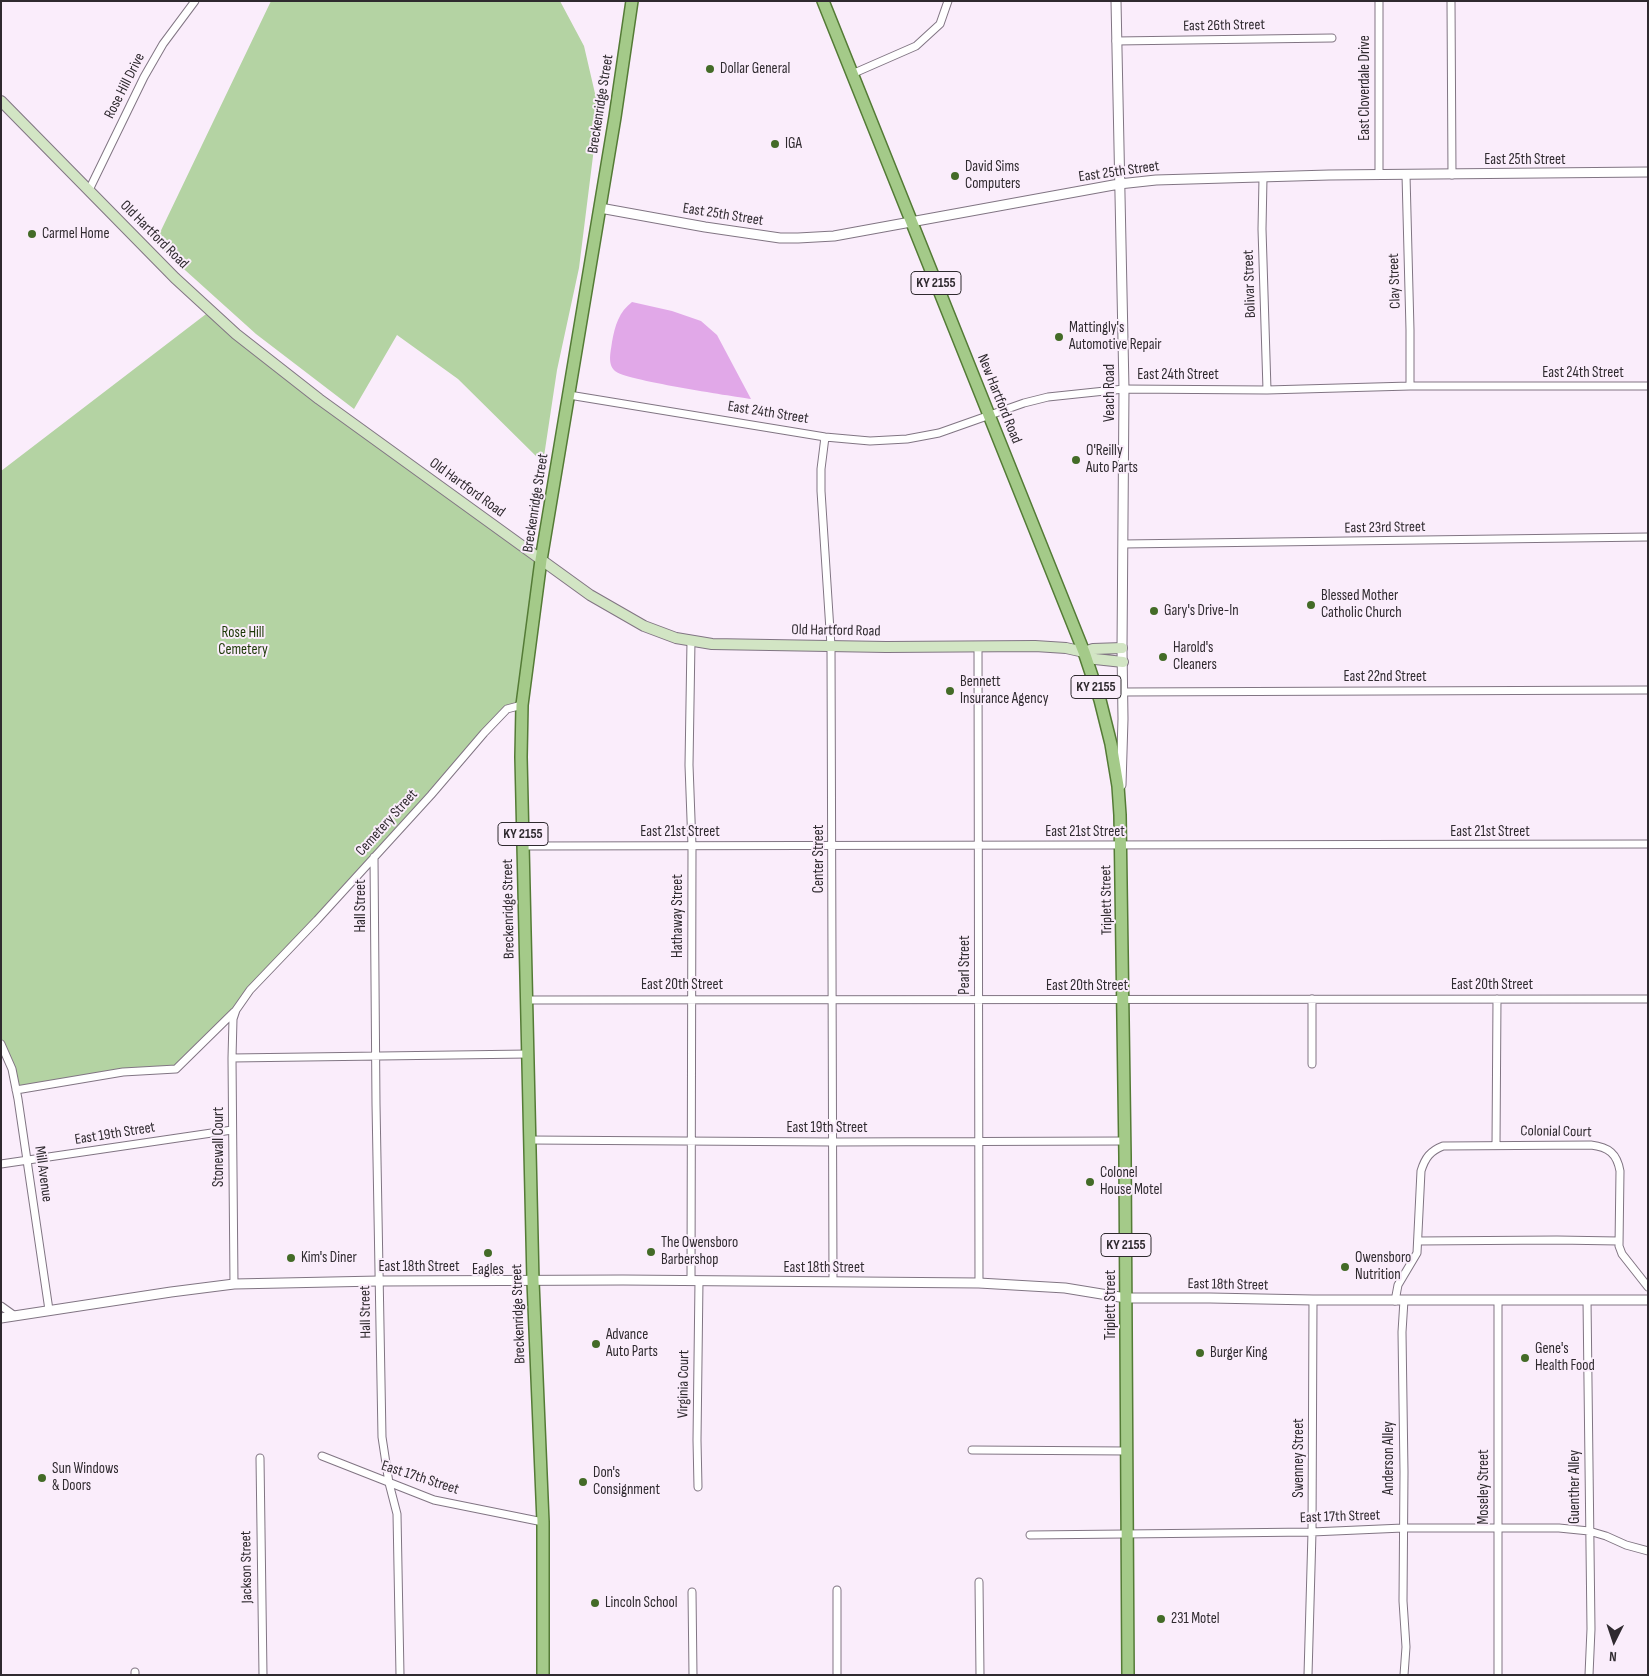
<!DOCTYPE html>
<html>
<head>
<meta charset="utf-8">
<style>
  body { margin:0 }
  #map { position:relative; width:1649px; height:1676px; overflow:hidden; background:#faedfb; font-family:"Sofia Sans Condensed",sans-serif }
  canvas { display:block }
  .frame { position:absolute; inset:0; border:2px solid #2f2a2f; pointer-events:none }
  .north { position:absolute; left:1589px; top:1616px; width:50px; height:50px; -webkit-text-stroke:4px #faedfb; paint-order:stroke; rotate:184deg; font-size:14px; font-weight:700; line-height:20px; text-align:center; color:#2f2a2f }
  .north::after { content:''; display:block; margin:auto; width:18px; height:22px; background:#2f2a2f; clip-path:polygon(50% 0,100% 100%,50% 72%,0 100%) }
</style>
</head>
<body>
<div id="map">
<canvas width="1649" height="1676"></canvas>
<div class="frame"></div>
<div class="north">N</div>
</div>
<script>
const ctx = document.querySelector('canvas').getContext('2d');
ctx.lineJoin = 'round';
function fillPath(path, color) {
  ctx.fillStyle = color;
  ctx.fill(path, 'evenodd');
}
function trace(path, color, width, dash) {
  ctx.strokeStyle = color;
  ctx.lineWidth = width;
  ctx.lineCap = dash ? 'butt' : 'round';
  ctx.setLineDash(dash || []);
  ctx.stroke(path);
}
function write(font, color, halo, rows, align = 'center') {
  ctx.font = font + ' "Sofia Sans Condensed",sans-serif';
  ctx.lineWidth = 4;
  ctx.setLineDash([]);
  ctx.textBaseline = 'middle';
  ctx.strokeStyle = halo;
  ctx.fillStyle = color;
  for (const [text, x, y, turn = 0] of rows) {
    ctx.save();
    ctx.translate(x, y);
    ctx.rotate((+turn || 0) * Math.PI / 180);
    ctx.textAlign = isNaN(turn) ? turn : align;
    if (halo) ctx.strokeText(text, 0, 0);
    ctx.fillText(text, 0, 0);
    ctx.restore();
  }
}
fillPath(new Path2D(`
  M271,1H560L584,46L600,115L595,140L579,268L557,370L543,463L458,379L397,335L354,409L256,334L155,243Z
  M210,311L236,334L541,560L522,705L506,709L239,1006L176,1069L123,1072L16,1090L1,1044V471Z`), '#b4d3a3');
fillPath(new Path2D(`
  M632,302L672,311L701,321L717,335L751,399C731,396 624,380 615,371C607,364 611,351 612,342C615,325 619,312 632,302Z`), '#e1a8e8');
const minor = new Path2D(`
  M1379,1V175
  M1451,1L1452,175
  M1116,41L1332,38
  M852,74L916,46L940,24L948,1
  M1406,175L1410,330V386
  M1263,178L1262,229L1267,390
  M89,190L144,77L163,44L195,1
  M569,395L825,437L870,441L907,439L939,433L1024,403L1048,397L1124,389L1267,390L1410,386H1648
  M825,437L821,469V491L831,646L833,1282
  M1123,544L1648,537
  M978,646L979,1283
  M1123,692L1648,690
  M523,846L1648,844
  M374,857L376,1104L382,1437L389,1483L397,1514L400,1675
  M526,1000L1648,999
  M1,1044L12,1069L18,1099L49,1310
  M232,1058L528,1054
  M1312,1064V999
  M16,1090L123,1072L176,1069L234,1012
  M530,1140L833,1142L1125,1141
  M1496,1145L1497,999
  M1,1164L232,1130
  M1418,1241L1557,1240L1618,1241
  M691,1281L692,846L689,765L691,641
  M234,1284L232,1058L233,1019L236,1010L250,990L317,920L431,795L484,733L507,709L522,705
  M1404,1300L1402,1332L1404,1472L1403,1601L1406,1647L1404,1675
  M1498,1300V1675
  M1587,1300L1591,1629L1589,1675
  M1395,1301L1398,1285L1417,1253L1421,1171C1425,1158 1430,1151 1443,1146L1591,1145C1609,1147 1617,1154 1620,1171L1619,1246L1622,1254L1648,1287
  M1,1306L15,1316
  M972,1450L1127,1451
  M322,1456L434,1500L543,1522
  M260,1458L263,1675
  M698,1487L697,1440L699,1281
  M1030,1535L1312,1532L1403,1528H1559L1589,1531L1606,1536L1626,1545L1648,1551
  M979,1582L980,1675
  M837,1590V1675
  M692,1592L693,1675
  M135,1672V1675
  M1308,1675L1312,1532L1313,1300`);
const tertiary = new Path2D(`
  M1116,1L1124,389L1122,648L1123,719L1121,785
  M600,208L705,227L780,238H798L834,236L1119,184L1156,180L1329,175L1648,172
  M1,1318L171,1292L234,1284L379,1281L623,1280L979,1283L1065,1288L1126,1298H1210L1313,1300H1648`);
const secondary = new Path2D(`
  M1,101L175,278L236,334L319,399L590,595L644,626L676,638L712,644L886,647L1035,646L1066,648L1084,652L1095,659L1123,662
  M1084,652L1093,649L1122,648`);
const primary = new Path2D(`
  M823,1L1084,652L1100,700L1111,744L1118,786L1120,815L1125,1156L1128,1675
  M543,1675V1522L533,1281L521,757L522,705L541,560L615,117L632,1`);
trace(minor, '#817583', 9);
trace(tertiary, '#817583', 11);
trace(secondary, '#817583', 12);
trace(primary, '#547b36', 14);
trace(minor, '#fff', 7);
trace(tertiary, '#fff', 9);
trace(secondary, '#d2e5c4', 10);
trace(primary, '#a4ca89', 11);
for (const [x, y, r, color] of [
  [710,69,5,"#436b27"],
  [775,144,5,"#436b27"],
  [955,176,5,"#436b27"],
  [32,234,5,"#436b27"],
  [1059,337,5,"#436b27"],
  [1076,460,5,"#436b27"],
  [1311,605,5,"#436b27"],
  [1154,611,5,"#436b27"],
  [1163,657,5,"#436b27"],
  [950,691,5,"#436b27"],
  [1090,1182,5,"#436b27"],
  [651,1252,5,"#436b27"],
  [488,1253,5,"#436b27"],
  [291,1258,5,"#436b27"],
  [1345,1267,5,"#436b27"],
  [596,1344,5,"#436b27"],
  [1200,1353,5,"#436b27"],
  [1525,1358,5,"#436b27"],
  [42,1478,5,"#436b27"],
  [583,1482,5,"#436b27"],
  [595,1603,5,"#436b27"],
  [1161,1619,5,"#436b27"]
]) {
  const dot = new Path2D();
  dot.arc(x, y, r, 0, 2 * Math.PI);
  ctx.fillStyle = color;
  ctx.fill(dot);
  trace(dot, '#faedfb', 2);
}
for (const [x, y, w] of [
  [936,283,50],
  [1096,687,50],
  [523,834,50],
  [1126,1245,50]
]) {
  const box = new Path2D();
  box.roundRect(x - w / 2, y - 11.5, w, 23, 4);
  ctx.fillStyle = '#faedfb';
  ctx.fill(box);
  trace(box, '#2f2a2f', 1);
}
write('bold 14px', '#2f2a2f', null, [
  ["KY 2155",936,283],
  ["KY 2155",1096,687],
  ["KY 2155",523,834],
  ["KY 2155",1126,1245]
]);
write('15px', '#2f2a2f', '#faedfb', [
  ["East 26th Street",1224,26,-1],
  ["Rose Hill Drive",125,86,-63],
  ["East Cloverdale Drive",1365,88,-90],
  ["Breckenridge Street",601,104,-81],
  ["East 25th Street",1525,160],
  ["East 25th Street",1119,172,-8],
  ["East 25th Street",723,215,9],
  ["Old Hartford Road",154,235,45],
  ["Clay Street",1395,281,-92],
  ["Bolivar Street",1250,284,-92],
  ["East 24th Street",1583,373],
  ["East 24th Street",1178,375],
  ["Veach Road",1110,393,-90],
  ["New Hartford Road",999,399,68],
  ["East 24th Street",768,413,9],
  ["Old Hartford Road",467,488,36],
  ["Breckenridge Street",536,503,-81],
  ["East 23rd Street",1385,528,-1],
  ["Old Hartford Road",836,631,1],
  ["East 22nd Street",1385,677],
  ["Cemetery Street",387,823,-48],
  ["East 21st Street",680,832],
  ["East 21st Street",1085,832],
  ["East 21st Street",1490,832],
  ["Center Street",819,859,-90],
  ["Triplett Street",1107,900,-91],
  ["Hall Street",361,906,-90],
  ["Breckenridge Street",509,909,-91],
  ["Hathaway Street",678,916,-90],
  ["Pearl Street",965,965,-90],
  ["East 20th Street",682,985],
  ["East 20th Street",1492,985],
  ["East 20th Street",1087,986],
  ["East 19th Street",827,1128],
  ["Colonial Court",1556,1132,1],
  ["East 19th Street",115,1134,-9],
  ["Stonewall Court",219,1147,-90],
  ["Mill Avenue",43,1174,82],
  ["East 18th Street",419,1267],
  ["East 18th Street",824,1268],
  ["East 18th Street",1228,1285,1],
  ["Triplett Street",1111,1305,-90],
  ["Hall Street",366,1312,-91],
  ["Breckenridge Street",519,1314,-92],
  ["Virginia Court",684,1384,-89],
  ["Swenney Street",1299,1458,-90],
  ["Anderson Alley",1389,1458,-90],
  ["East 17th Street",420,1478,18],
  ["Moseley Street",1484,1487,-90],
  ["Guenther Alley",1575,1487,-90],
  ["East 17th Street",1340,1517,-2],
  ["Jackson Street",247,1567,-91]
]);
write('15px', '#2f2a2f', '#faedfb', [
  ["Dollar General",720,69],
  ["IGA",785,144],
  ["David Sims",965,167],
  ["Computers",965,184],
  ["Carmel Home",42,234],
  ["Mattingly's",1069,328],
  ["Automotive Repair",1069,345],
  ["O'Reilly",1086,451],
  ["Auto Parts",1086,468],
  ["Blessed Mother",1321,596],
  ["Catholic Church",1321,613],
  ["Gary's Drive-In",1164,611],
  ["Harold's",1173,648],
  ["Cleaners",1173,665],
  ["Bennett",960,682],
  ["Insurance Agency",960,699],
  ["Colonel",1100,1173],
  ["House Motel",1100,1190],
  ["The Owensboro",661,1243],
  ["Barbershop",661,1260],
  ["Kim's Diner",301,1258],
  ["Owensboro",1355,1258],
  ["Nutrition",1355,1275],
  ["Eagles",488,1270,"center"],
  ["Advance",606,1335],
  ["Auto Parts",606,1352],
  ["Gene's",1535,1349],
  ["Health Food",1535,1366],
  ["Burger King",1210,1353],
  ["Sun Windows",52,1469],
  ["& Doors",52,1486],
  ["Don's",593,1473],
  ["Consignment",593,1490],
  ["Lincoln School",605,1603],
  ["231 Motel",1171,1619]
], 'left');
write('15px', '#1b3704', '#faedfb', [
  ["Rose Hill",243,633],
  ["Cemetery",243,650]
]);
</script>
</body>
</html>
